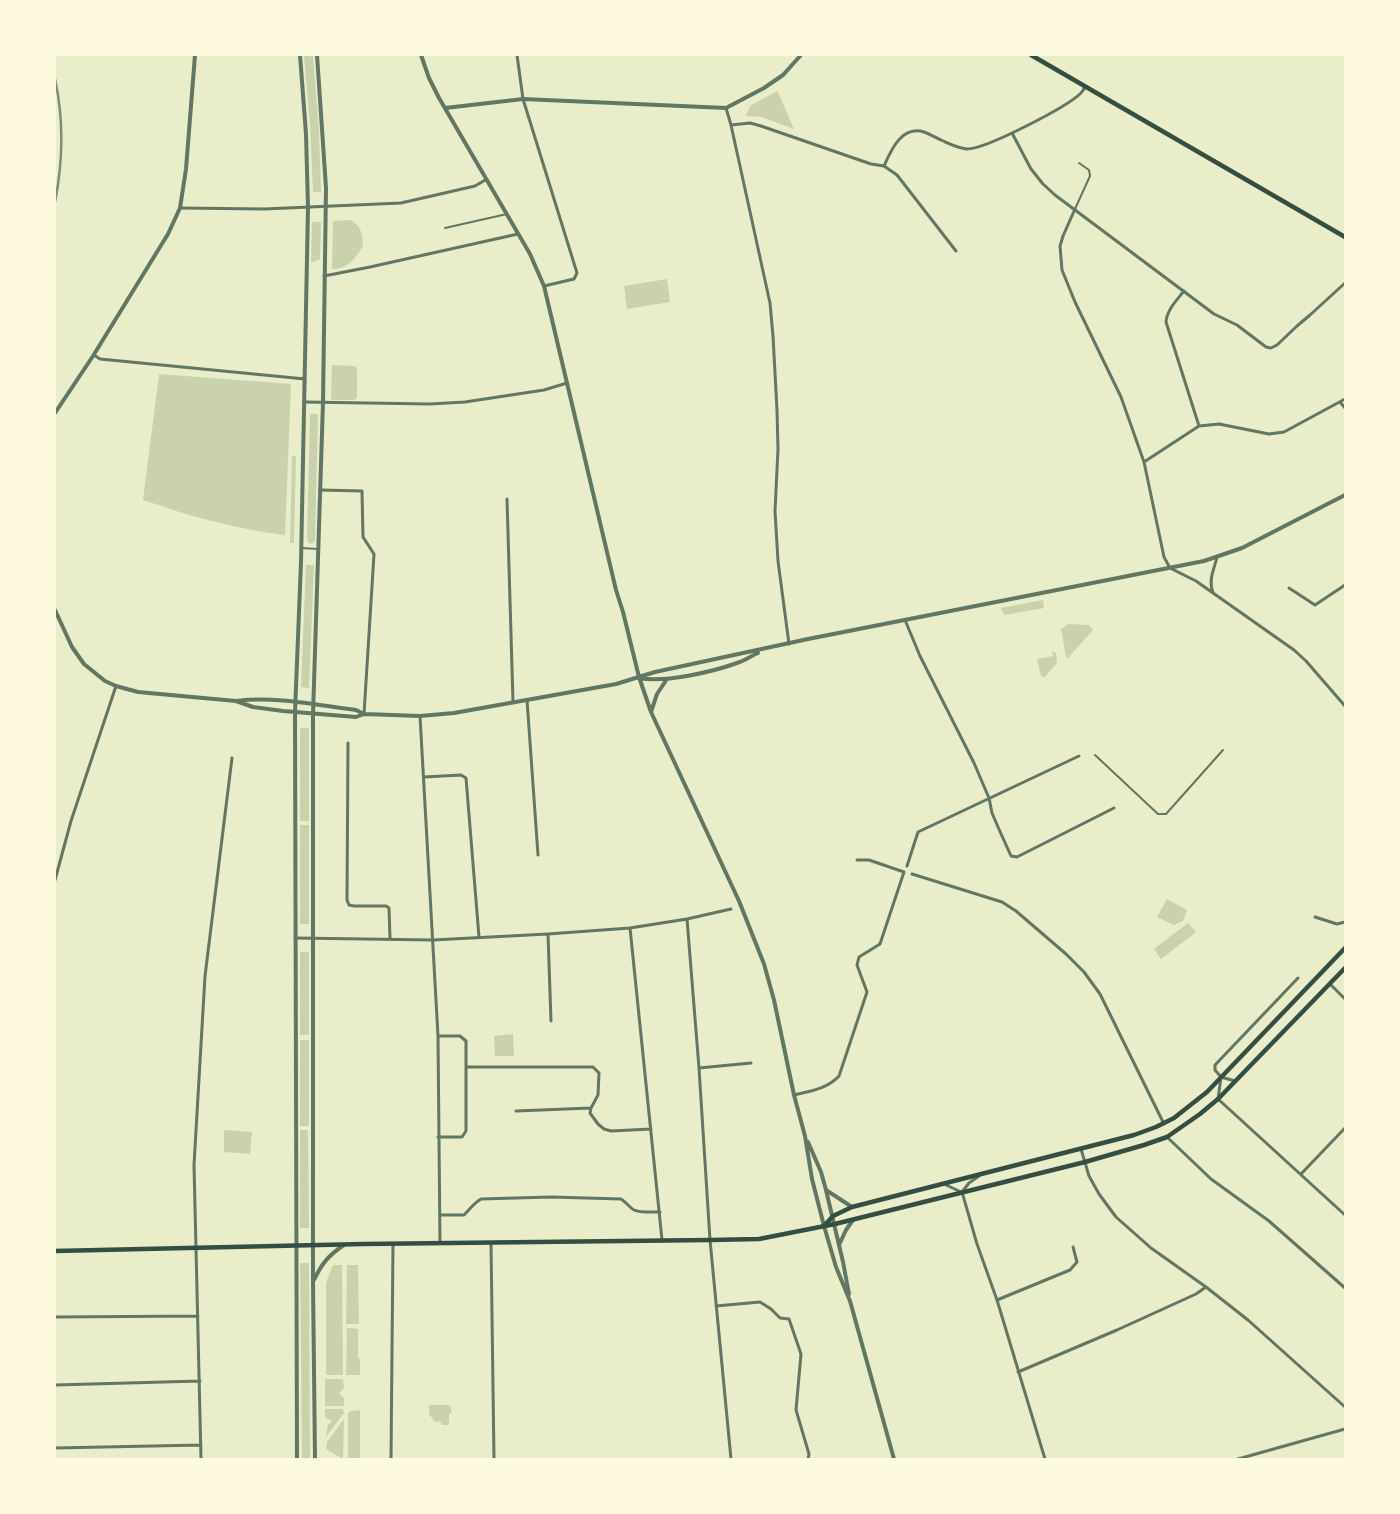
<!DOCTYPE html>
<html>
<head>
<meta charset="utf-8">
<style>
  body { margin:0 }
  #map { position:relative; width:1400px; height:1514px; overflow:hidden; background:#e9edc9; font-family:"Work Sans",sans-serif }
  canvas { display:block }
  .frame { position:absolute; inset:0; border:56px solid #fefae0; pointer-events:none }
</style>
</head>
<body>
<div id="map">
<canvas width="1400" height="1514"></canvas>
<div class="frame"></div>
</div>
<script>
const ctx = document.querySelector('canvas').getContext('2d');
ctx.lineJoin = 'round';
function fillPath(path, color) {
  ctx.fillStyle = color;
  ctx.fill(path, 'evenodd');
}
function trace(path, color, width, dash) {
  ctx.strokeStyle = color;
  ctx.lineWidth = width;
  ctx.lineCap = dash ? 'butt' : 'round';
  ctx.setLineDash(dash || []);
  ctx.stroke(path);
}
fillPath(new Path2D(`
  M304,55H313L319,131L321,192H313L310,125Z
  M777,91L778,92L794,129L761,117L746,116L750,106Z
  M350,220C361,225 363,235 363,246C355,259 348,269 332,269L333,221Z
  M312,222H321L320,260H316L315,262H311Z
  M667,279L670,302L627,309L624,286Z
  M332,365L355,366L357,369V397L354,400H331Z
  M159,374L291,384L285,535C236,529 189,516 143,500Z
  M310,414H318L315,539L314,542L311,544L308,542L307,538Z
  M292,456H296L294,543H290Z
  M306,565H314L309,688L301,687Z
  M1043,600L1044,608L1004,615L1001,608Z
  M1068,624L1089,625L1093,630L1068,658L1066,657L1061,629Z
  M1052,651L1056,653L1057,663L1045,677H1043L1041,676L1037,659L1053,656Z
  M300,728H309V821H300Z
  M300,825H309V924H300Z
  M1167,899L1187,910L1183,921L1174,925L1157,917Z
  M1188,923L1196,932L1161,959L1154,949Z
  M300,952H309V1035H300Z
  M513,1034L514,1056H495L494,1036Z
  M300,1040H309V1126H300Z
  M224,1130L252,1132L250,1154L224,1152Z
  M300,1130H308L309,1228H300Z
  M300,1263H309L310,1459H302Z
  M333,1265H342L343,1375H326V1283Z
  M347,1265H358L359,1324H346Z
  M347,1328L358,1329V1358L360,1359V1375H346Z
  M325,1379H343L344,1388L339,1393L344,1398V1406H325Z
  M429,1405H449L451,1408L452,1413L449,1414V1425H442L440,1421L435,1422L429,1414Z
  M325,1409H343L344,1413L326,1437L328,1424L331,1423V1420L327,1419L325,1415Z
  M360,1410V1459H348V1413L351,1411Z
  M344,1419L343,1459L326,1449L327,1442Z`), '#cad2ad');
trace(new Path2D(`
  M1075,209L1090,176L1089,170L1079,163
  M445,228L507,214
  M301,548L318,549
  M1095,755L1158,814H1166L1223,750`), '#617663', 2);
trace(new Path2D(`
  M517,55L523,99L577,273L574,279L544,286
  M726,108L731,125L770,303L773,336L777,410L778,449L775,511L778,561L789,644
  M731,125L750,123L761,126L871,164L884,166L897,175L956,251
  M1012,133L1031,169L1043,184L1055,195L1214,314L1237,325L1266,347L1271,348L1277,345L1297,326L1310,315L1345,283
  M884,166C891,150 902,125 924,132C930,134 936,138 941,140C950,144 957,148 967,149C986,149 1067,107 1081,93C1083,91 1084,89 1085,87
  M180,208L264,209L401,203L475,186L487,179
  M1075,209L1063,236L1060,246L1062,270L1075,302L1121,397L1144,462L1164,557L1170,568L1196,581L1294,650L1306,661L1345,706
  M324,276L370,267L518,234
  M1184,291C1176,301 1167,310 1166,322L1199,426
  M94,355L100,359L305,379
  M304,402L430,404L465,402L544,390L567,383
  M1340,402L1345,408
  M1144,462L1199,426L1219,424L1269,434L1284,432L1345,399
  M320,490L362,491L363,537L374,554L364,714
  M507,499L513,702
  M1289,588L1315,605L1345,585
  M1213,593C1208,580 1214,570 1217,557
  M905,620L920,656L974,763L989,798L992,813L998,827L1011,856L1017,857L1114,808
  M527,700L538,855
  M420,716L438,1036L440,1243
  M348,743L347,900L349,905L354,906H386L389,908L390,938
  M424,777L461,775L466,778L479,937
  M907,866L918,832L1079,756
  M912,874L1002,902L1016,911L1066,954L1084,972L1100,994L1164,1124
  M55,880L71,821L116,686
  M1315,917L1337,924L1345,922
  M687,919L699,1068L710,1240L731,1459
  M630,928L662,1240
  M548,934L551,1021
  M295,938L433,940L548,934L630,928L687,919L731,909
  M1330,984L1345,999
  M438,1036H460L466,1041V1131L462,1137H438
  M466,1067H593L599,1073L598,1095L591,1108L590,1113L598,1124L604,1129L611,1131L651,1129
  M699,1068L751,1063
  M1221,1077L1218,1099L1345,1215
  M1221,1077L1215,1070V1065L1298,978
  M1221,1077L1235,1081
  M794,1095C810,1091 827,1089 839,1076L867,992L857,965L859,957L880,944L904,872L869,860H857
  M516,1111L591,1108
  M1167,1137L1211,1179L1269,1221L1345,1288
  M1081,1149L1089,1176L1099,1194L1116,1217L1151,1248L1206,1287L1248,1320L1345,1407
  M1301,1174L1345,1128
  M944,1184L961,1192
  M962,1192L977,1244L997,1300L1045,1459
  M962,1192L969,1183L979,1176
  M440,1215H464C470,1209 474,1203 481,1199L551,1197L621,1199C626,1202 629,1207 634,1210C640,1213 652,1212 660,1212
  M491,1243L494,1459
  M997,1300L1070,1270L1077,1262L1073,1247
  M716,1306L760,1302L771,1309L780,1318L789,1319L801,1354L796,1410L809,1454L808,1459
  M55,1317L198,1316
  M1018,1372L1117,1330L1196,1294L1206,1287
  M55,1385L200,1381
  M55,1448L201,1445
  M201,1459L194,1165L205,976L232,758
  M391,1459L393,1244
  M1238,1459L1345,1429`), '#617663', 3);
trace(new Path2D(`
  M421,55L429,78L439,98L530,254L544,286L616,590L623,612L639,677L651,712L739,901L764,964L774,1000L794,1095L805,1136L812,1179L824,1226L836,1267L850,1301L894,1459
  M445,108L523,99L726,108L764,88L783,75L801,55
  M55,413L93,356L168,234L180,208L186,169L195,55
  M55,610L72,647L84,664L105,681L116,686L138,692L236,701L253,707L283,711L356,717L364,714
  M639,678C665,683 712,672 737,663C744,661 751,656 758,653
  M236,701C276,696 316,705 356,710L364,714L420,716L454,713L616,684L655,672L808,639L1204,561L1242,548L1345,495
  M651,712L657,694L667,679
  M808,1142L821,1172L826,1190L843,1262L849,1294
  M826,1190L852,1207
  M839,1245L846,1230L853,1220
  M314,1280C322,1263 329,1255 344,1245
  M297,1459L295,712L301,562L308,207L306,134L300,55
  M315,1459L313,1282V714L323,402L326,188L317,55`), '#617663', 4);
trace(new Path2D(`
  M1031,55L1345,237
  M825,1225L833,1216L852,1207L1134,1135L1156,1127L1174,1118L1207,1092L1345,948
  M55,1251L363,1244L710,1240L759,1239L835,1224L1085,1162L1144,1145L1167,1137L1200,1114L1218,1099L1345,968`), '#344e41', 4.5);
trace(new Path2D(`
  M55,79C64,120 63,161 55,202`), '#7c8e77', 2.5);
</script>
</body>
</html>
